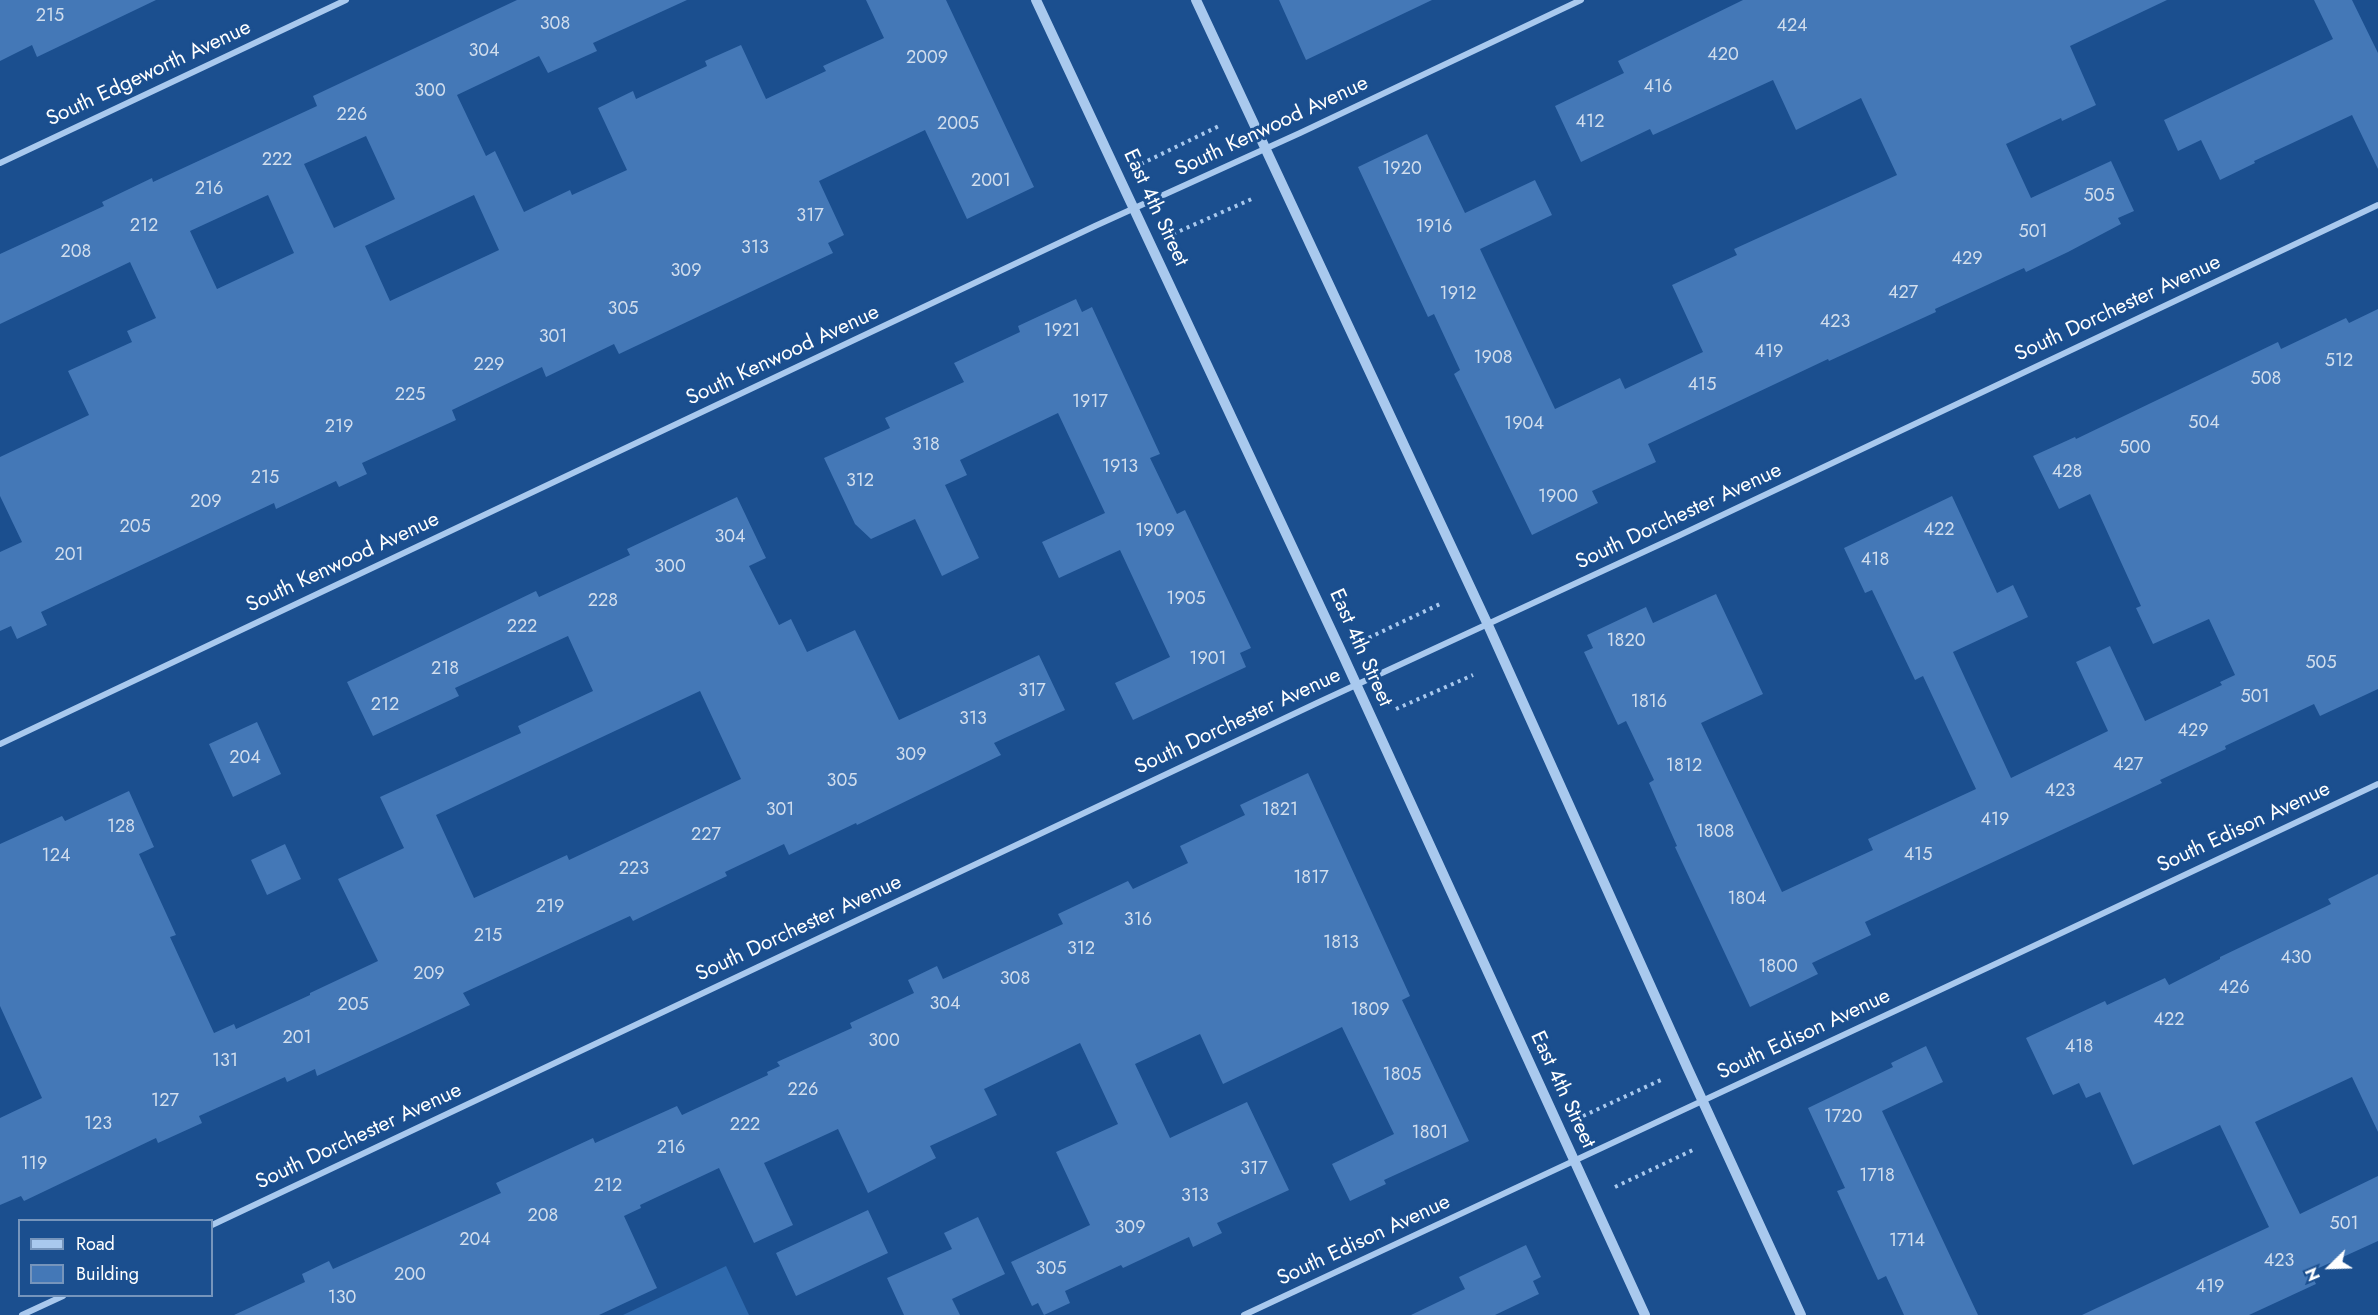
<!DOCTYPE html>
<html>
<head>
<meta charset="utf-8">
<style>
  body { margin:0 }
  #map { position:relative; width:2378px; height:1315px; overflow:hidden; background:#1b4f8f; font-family:Jost,sans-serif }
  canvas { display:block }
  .legend { position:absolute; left:18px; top:1219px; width:195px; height:78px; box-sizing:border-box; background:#1b4f8f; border:2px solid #7695bc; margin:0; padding:8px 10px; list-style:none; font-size:18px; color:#fff }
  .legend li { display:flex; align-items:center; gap:12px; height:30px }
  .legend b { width:30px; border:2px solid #7695bc }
  .north { position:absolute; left:2300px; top:1237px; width:60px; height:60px; -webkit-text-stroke:4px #1b4f8f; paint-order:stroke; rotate:247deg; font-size:16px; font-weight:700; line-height:24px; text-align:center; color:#fff }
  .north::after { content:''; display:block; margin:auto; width:21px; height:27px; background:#fff; clip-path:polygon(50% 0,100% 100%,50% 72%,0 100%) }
</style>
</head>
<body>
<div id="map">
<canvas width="2378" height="1315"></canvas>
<ul class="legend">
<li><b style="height:8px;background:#a9c9ee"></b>Road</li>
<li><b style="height:16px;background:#4478b7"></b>Building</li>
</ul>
<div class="north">N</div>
</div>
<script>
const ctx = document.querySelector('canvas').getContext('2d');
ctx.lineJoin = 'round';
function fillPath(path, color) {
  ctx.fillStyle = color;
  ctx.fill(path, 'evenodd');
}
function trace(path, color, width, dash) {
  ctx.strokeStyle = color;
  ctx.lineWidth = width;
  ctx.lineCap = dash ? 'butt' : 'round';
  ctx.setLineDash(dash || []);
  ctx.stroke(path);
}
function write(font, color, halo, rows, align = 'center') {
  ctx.font = font + ' Jost,sans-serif';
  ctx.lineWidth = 6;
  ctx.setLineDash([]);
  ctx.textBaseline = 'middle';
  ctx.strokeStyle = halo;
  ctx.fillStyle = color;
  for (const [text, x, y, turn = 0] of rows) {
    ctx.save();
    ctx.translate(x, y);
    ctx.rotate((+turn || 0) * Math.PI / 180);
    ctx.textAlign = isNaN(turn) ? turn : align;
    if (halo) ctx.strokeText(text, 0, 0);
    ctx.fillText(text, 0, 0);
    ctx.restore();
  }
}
fillPath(new Path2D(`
  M726,1266L749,1315H623Z`), '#2e69ad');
fillPath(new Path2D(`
  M0,0H156L37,57L32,45L0,61Z
  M517,0H687L593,43L597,51L548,73L539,56L457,95L486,156L495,151L524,212L570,190L572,195L627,170L598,108L633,91L636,99L707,66L705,61L741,45L766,99L826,71L823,66L884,38L866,0H946L1034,187L967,219L925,130L819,181L844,235L828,243L833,253L619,354L614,344L546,377L542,367L452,410L456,420L362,463L367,474L339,487L336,481L276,509L274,503L41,612L47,625L17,639L11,626L0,631V552L22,542L0,496V457L89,415L68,371L132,342L127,331L156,318L130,262L0,324V254L104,206L102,202L152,178L153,182L317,106L313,96ZM366,136L395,199L334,228L304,164ZM268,195L294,253L217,289L190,231ZM474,195L499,250L390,301L365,246Z
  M1279,0H1432L1306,60Z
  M1743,0H2167L2070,46L2096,105L2062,121L2061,118L2006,144L2031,198L2111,161L2134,211L2118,218L2121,224L2068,252L2026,272L2024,268L1935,309L1936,312L1829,361L1828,359L1648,444L1656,462L1592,491L1598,503L1532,535L1454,374L1460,370L1434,314L1428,317L1358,167L1427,134L1465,213L1535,180L1552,215L1480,249L1555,409L1620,378L1625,389L1703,352L1672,285L1737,255L1734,249L1897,175L1861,98L1796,130L1773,80L1653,135L1650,129L1581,162L1555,106L1624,73L1618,61Z
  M2314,0H2352L2378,53V169L2352,115L2254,161L2255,163L2220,180L2201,140L2178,151L2164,120L2333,39Z
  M1076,299L1082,312L1092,307L1160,454L1150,458L1177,514L1185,510L1251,648L1240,653L1246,667L1133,720L1115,683L1170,657L1120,550L1059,578L1042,542L1105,513L1058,413L960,460L967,475L945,485L979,558L942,576L915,519L871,539L855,524L824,458L890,428L885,418L964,382L954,363L1020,332L1018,326Z
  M2378,309V689L2320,716L2314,704L2225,746L2226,749L2160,780L2162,783L1865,922L1871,935L1812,963L1818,974L1750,1007L1675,847L1677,846L1649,783L1654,780L1626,721L1618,725L1584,652L1593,648L1587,635L1646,607L1653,623L1716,594L1763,694L1701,723L1782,892L1873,850L1868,839L1976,789L1923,676L1915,680L1872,590L1865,593L1844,548L1952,496L1997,593L2013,585L2028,617L1953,652L2011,778L2108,731L2076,662L2110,646L2145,721L2222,685L2220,682L2235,675L2209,619L2153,644L2136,608L2141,606L2090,494L2059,509L2033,456L2075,437L2076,439L2278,342L2281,349L2346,318L2349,323Z
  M737,497L766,558L749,566L779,625L791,619L807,652L855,630L899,720L1039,655L1065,710L994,743L1001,755L857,825L856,823L789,855L784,844L725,872L727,876L660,908L633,921L630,916L463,993L470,1005L404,1036L317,1076L315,1069L287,1082L285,1077L199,1116L202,1123L158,1143L156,1138L24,1201L21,1196L0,1205V1118L42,1098L0,1006V844L62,816L65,821L129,791L154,847L139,854L176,935L170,937L214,1033L234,1024L236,1029L310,995V993L378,961L338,879L404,848L380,797L521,733L518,726L593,691L568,636L455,688L459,696L373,736L347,682L536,591L539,597L630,555L627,549ZM700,691L741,779L569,860L567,855L474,898L436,815Z
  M257,722L281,774L233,797L209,744Z
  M1308,773L1410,996L1402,1000L1469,1141L1384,1180L1386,1184L1350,1201L1332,1164L1394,1134L1342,1027L1223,1084L1200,1034L1135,1064L1170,1138L1247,1102L1289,1190L1217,1223L1222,1233L1193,1247L1189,1237L1123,1268L1121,1265L1065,1291L1070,1303L1044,1315L1038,1303L1032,1306L1011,1262L1090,1225L1056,1152L1118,1124L1080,1043L984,1089L997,1115L930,1146L936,1158L868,1193L838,1129L764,1163L793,1225L754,1243L719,1168L640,1205L641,1208L624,1216L657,1288L599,1315H234L305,1282L302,1274L329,1261L333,1269L501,1193L496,1183L593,1138L595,1143L677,1106L682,1115L768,1075L767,1072L780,1066L777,1062L852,1028L850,1023L914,993L908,980L937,966L943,979L1063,924L1058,914L1128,881L1133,889L1188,863L1180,846L1245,815L1240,805Z
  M285,844L301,879L267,895L251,860Z
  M2378,874V1132L2352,1077L2255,1122L2300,1214L2378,1176V1241L2310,1272L2316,1284L2249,1315H2082L2269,1227L2220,1125L2133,1165L2100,1092L2086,1098L2079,1083L2053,1095L2026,1038L2105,1001L2107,1005L2165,978L2169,985L2220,959V957L2331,904L2328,899Z
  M1926,1046L1943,1082L1882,1111L1978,1315H1904L1886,1276L1878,1280L1837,1191L1845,1188L1808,1108L1893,1067L1891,1063Z
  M868,1210L888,1253L796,1296L776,1253Z
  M978,1217L1005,1274L952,1299L960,1315H904L887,1278L952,1249L944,1233Z
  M1526,1245L1541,1277L1533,1281L1539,1294L1495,1315H1411L1465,1289L1459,1277Z`), '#4478b7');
trace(new Path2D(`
  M1141,164L1219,126
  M1173,234L1254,198
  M1362,641L1440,604
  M1396,709L1473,675
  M1583,1116L1663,1079
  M1615,1187L1695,1149`), '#a9c9ee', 4, [3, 4.5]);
trace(new Path2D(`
  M0,163L346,0
  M0,744L1095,226L1300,133L1581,0
  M212,1225L1317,703L1678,536L2378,205
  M22,1315L63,1296
  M1244,1315C1623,1141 2000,961 2378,784`), '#a9c9ee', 6);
trace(new Path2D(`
  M1036,0L1341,651L1645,1315
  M1196,0L1488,625L1687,1067L1801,1315`), '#a9c9ee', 10);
write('18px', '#d0dded', null, [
  ["215",50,17],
  ["308",555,25],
  ["424",1792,27],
  ["304",484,52],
  ["420",1723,56],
  ["2009",927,59],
  ["416",1658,88],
  ["300",430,92],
  ["226",352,116],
  ["412",1590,123],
  ["2005",958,125],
  ["222",277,161],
  ["1920",1402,170],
  ["2001",991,182],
  ["216",209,190],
  ["505",2099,197],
  ["317",810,217],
  ["212",144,227],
  ["1916",1434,228],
  ["501",2033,233],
  ["313",755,249],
  ["208",76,253],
  ["429",1967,260],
  ["309",686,272],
  ["427",1903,294],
  ["1912",1458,295],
  ["305",623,310],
  ["423",1835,323],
  ["1921",1062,332],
  ["301",553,338],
  ["419",1769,353],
  ["1908",1493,359],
  ["512",2339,362],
  ["229",489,366],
  ["508",2266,380],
  ["415",1702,386],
  ["225",410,396],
  ["1917",1090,403],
  ["504",2204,424],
  ["1904",1524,425],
  ["219",339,428],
  ["318",926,446],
  ["500",2135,449],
  ["1913",1120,468],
  ["428",2067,473],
  ["215",265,479],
  ["312",860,482],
  ["1900",1558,498],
  ["209",206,503],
  ["205",135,528],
  ["422",1939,531],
  ["1909",1155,532],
  ["304",730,538],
  ["201",69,556],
  ["418",1875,561],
  ["300",670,568],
  ["1905",1186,600],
  ["228",603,602],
  ["222",522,628],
  ["1820",1626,642],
  ["1901",1208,660],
  ["505",2321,664],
  ["218",445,670],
  ["317",1032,692],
  ["501",2255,698],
  ["1816",1649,703],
  ["212",385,706],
  ["313",973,720],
  ["429",2193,732],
  ["309",911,756],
  ["204",245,759],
  ["427",2128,766],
  ["1812",1684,767],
  ["305",842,782],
  ["423",2060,792],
  ["301",780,811],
  ["1821",1280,811],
  ["419",1995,821],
  ["128",121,828],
  ["1808",1715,833],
  ["227",706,836],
  ["415",1918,856],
  ["124",56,857],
  ["223",634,870],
  ["1817",1311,879],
  ["1804",1747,900],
  ["219",550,908],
  ["316",1138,921],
  ["215",488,937],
  ["1813",1341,944],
  ["312",1081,950],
  ["430",2296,959],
  ["1800",1778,968],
  ["209",429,975],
  ["308",1015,980],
  ["426",2234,989],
  ["304",945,1005],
  ["205",353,1006],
  ["1809",1370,1011],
  ["422",2169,1021],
  ["201",297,1039],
  ["300",884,1042],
  ["418",2079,1048],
  ["131",225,1062],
  ["1805",1402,1076],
  ["226",803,1091],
  ["127",165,1102],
  ["1720",1843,1118],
  ["123",98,1125],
  ["222",745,1126],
  ["1801",1430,1134],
  ["216",671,1149],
  ["119",34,1165],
  ["317",1254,1170],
  ["1718",1877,1177],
  ["212",608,1187],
  ["313",1195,1197],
  ["208",543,1217],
  ["501",2344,1225],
  ["309",1130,1229],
  ["204",475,1241],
  ["1714",1907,1242],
  ["423",2279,1262],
  ["305",1051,1270],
  ["200",410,1276],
  ["419",2210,1288],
  ["130",342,1299]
]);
write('21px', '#fff', '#1b4f8f', [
  ["South Edgeworth Avenue",149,74,-25],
  ["South Kenwood Avenue",1272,127,-25],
  ["East 4th Street",1155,208,65],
  ["South Dorchester Avenue",2118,309,-25],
  ["South Kenwood Avenue",783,356,-25],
  ["South Dorchester Avenue",1679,517,-25],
  ["South Kenwood Avenue",343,563,-25],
  ["East 4th Street",1360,648,66],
  ["South Dorchester Avenue",1238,722,-25],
  ["South Edison Avenue",2244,828,-25],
  ["South Dorchester Avenue",799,929,-25],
  ["South Edison Avenue",1804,1035,-25],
  ["East 4th Street",1562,1090,65],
  ["South Dorchester Avenue",359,1137,-25],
  ["South Edison Avenue",1364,1241,-25]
]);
</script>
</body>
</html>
